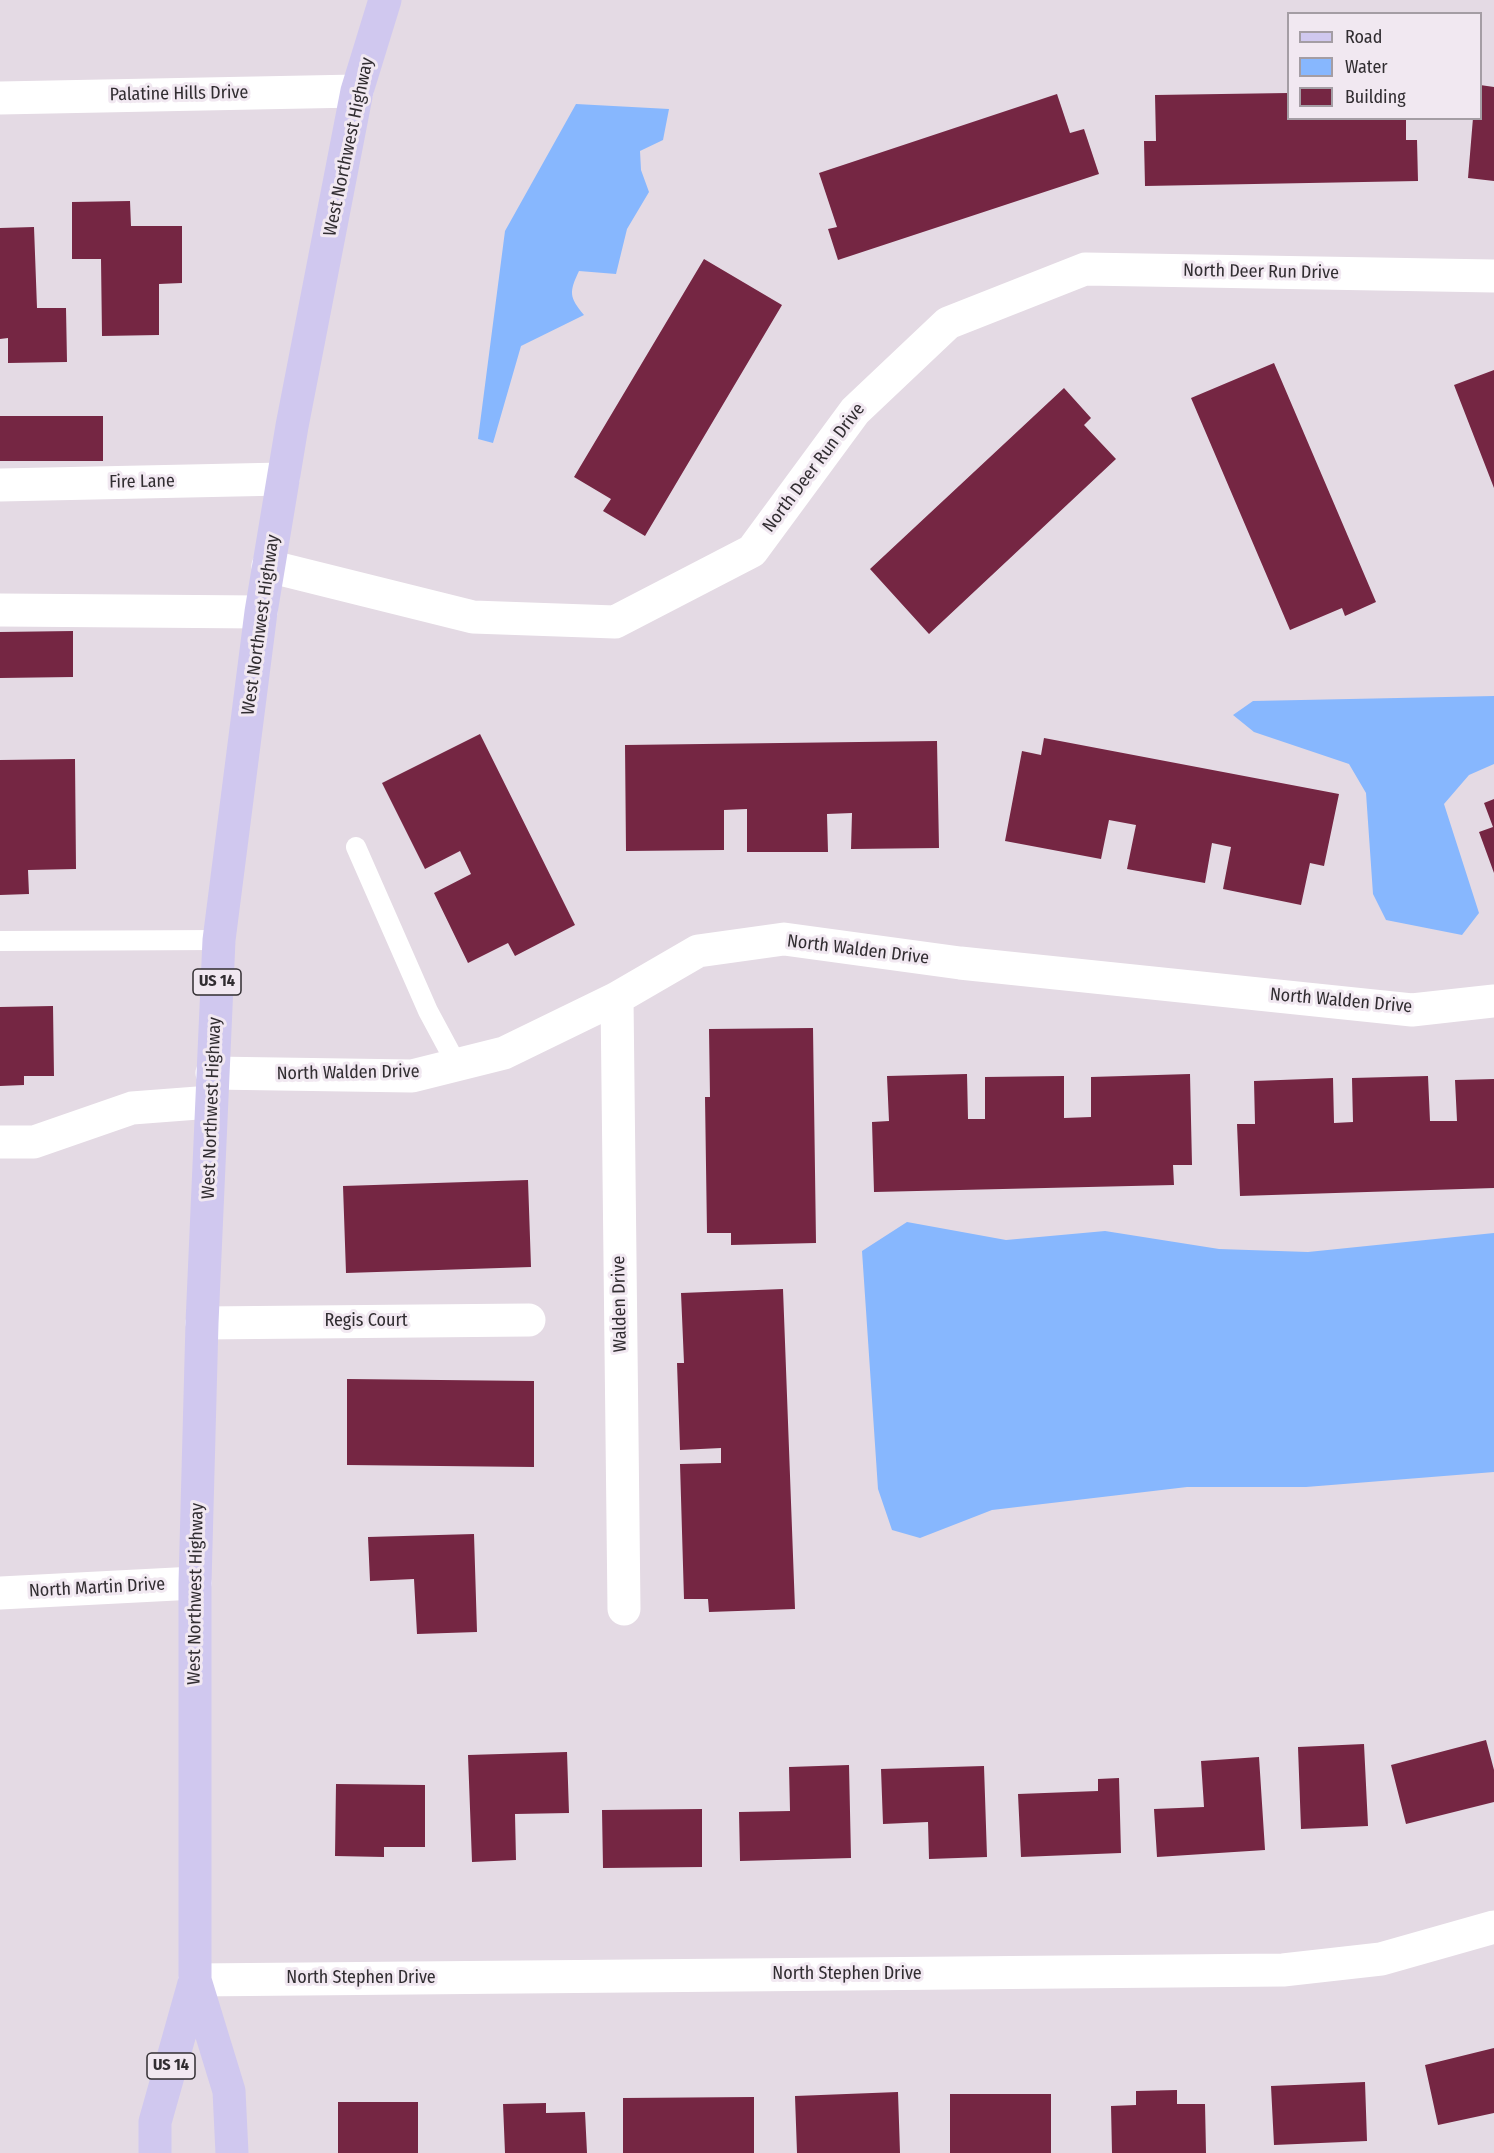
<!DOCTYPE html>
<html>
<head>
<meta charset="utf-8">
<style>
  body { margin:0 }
  #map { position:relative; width:1494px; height:2153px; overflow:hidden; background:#e4dae4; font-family:"Fira Sans Condensed",sans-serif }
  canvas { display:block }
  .legend { position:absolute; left:1287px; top:12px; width:195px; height:108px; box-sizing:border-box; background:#f1e8f1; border:2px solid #a49da4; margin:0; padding:8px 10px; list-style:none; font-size:18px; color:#312d31 }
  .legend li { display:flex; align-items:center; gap:12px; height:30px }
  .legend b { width:30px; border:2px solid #a49da4 }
</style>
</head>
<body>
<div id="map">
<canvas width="1494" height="2153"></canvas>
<ul class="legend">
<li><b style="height:8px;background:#d0c8ef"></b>Road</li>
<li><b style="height:16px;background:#87b7fe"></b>Water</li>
<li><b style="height:16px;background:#752643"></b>Building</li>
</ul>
</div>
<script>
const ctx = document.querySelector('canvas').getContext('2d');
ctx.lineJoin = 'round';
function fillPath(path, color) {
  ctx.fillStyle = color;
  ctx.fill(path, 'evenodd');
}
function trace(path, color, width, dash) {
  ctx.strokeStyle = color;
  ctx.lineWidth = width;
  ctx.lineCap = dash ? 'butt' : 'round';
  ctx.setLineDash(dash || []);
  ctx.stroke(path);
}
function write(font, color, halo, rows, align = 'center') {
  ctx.font = font + ' "Fira Sans Condensed",sans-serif';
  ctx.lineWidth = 6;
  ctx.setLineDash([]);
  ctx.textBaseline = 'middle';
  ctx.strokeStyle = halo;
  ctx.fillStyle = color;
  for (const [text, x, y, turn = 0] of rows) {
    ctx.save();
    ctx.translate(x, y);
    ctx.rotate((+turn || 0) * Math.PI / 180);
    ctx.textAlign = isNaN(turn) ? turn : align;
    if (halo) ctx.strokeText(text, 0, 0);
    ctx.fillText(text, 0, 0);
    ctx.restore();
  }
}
fillPath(new Path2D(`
  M576,104L669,109L663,140L640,151L641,170L649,192L627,229L616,274L579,271C569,292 569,297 584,315L521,346L493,443L478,439L505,231Z
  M1494,696V764L1469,775L1444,804L1479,913L1462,935L1386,920L1373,894L1366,793L1349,764L1254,732L1233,715L1253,701Z
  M907,1222L1006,1240L1105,1231L1219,1249L1308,1252L1494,1233V1472L1306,1487H1187L992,1510L920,1538L892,1530L878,1489L862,1251Z`), '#87b7fe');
fillPath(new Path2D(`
  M1480,85L1494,87V181L1468,178L1473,118H1480Z
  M1288,93V118H1406V140H1417L1418,181L1145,186L1144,141H1156L1155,95Z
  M1057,94L1070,133L1084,129L1099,174L838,260L828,229L837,227L819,173Z
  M130,201L131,226H182V283L159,284V335L102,336L101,259H72V202Z
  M34,227L37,308H66L67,362L8,363V338L0,339V228Z
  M704,259L782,305L645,536L603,511L611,499L574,477Z
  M1274,363L1376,602L1345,616L1342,608L1290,630L1191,398Z
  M1494,370V488L1454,385Z
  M1064,388L1091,418L1084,425L1116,459L929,634L870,569Z
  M0,416H103V461H0Z
  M73,631V677L0,678V632Z
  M480,734L575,925L515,956L508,943L468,963L434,893L471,874L460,851L425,869L382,783Z
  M1044,738L1339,794L1324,866L1310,863L1301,905L1223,889L1231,847L1212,843L1205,883L1127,869L1136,825L1109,820L1101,859L1005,841L1022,751L1041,755Z
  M937,741L939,848L851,849L852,813L827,814L828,852H747V809L724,810V850L626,851L625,745Z
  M75,759L76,869L28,870L29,894L0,895V760Z
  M1494,799V873L1479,832L1493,827L1484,803Z
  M53,1006L54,1076H24V1085L0,1086V1007Z
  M813,1028L816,1243L731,1245V1233H707L705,1097H710L709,1029Z
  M967,1074L968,1119H985V1077L1064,1076V1118L1091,1117V1077L1190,1074L1192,1165H1173L1174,1185L874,1192L872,1122L889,1121L887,1076Z
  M1428,1076L1430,1121H1457L1455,1080L1494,1079V1188L1240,1196L1237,1124H1255L1254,1081L1333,1078L1334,1123L1353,1122L1352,1078Z
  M528,1180L531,1267L346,1273L343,1186Z
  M783,1289L795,1609L709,1612L708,1599H684L680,1464L721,1463V1448L680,1450L677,1363H684L681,1293Z
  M347,1379L534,1381V1467L347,1465Z
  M474,1534L477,1632L417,1634L414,1579L370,1581L368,1537Z
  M1486,1740L1494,1770V1802L1406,1824L1391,1765Z
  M1364,1744L1368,1826L1301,1829L1298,1747Z
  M567,1752L569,1813L515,1814L516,1860L472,1862L468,1755Z
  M1259,1757L1265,1850L1157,1857L1154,1809L1204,1807L1201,1761Z
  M849,1765L851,1858L740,1861L739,1812L790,1811L789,1767Z
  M984,1766L987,1857L929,1859L928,1822L883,1824L881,1769Z
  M1119,1778L1121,1853L1021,1857L1018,1794L1098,1791V1779Z
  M336,1784L425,1785V1847H384V1857L335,1856Z
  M702,1809V1867L603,1868L602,1810Z
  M1494,2048V2113L1438,2125L1425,2065Z
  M1365,2082L1367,2141L1274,2145L1271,2086Z
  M1177,2090V2104H1205L1206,2153H1112L1111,2106L1136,2105V2091Z
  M898,2092L900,2153H797L795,2096Z
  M950,2094H1051V2153H950Z
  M754,2097V2153H623V2098Z
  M338,2102H418V2153H338Z
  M546,2103V2113L585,2112L587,2153H505L503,2104Z`), '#752643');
trace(new Path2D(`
  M356,847L428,1011L457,1065
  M0,941L219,940`), '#fff', 20);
trace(new Path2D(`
  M0,98L357,91
  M0,485L283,479
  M268,566L473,617L615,622L752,551L855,411L948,323L1085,269L1494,276
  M0,610L261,612
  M617,998L624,1609
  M212,1073L412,1076L504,1053L617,998L698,951L784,939L960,963L1412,1010L1494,1001
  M0,1142H34L132,1108L211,1102
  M202,1323L529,1320
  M0,1593L195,1583
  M195,1980L1283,1970L1381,1959L1494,1927`), '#fff', 33);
trace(new Path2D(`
  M195,1980L229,2091L232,2153
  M155,2153V2122L195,1980V1583L202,1323L219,940L261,612L292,426L357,91L385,0`), '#d0c8ef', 33);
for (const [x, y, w] of [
  [217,982,48],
  [171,2066,48]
]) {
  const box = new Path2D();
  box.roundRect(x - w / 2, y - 13, w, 26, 4.5);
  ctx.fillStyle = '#f1e8f1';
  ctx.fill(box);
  trace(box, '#312d31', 1.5);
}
write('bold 16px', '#312d31', null, [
  ["US 14",217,982],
  ["US 14",171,2066]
]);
write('18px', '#312d31', '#f1e8f1', [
  ["Palatine Hills Drive",179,94,-1],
  ["West Northwest Highway",349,147,-78],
  ["North Deer Run Drive",1261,272,1],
  ["North Deer Run Drive",814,468,-53],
  ["Fire Lane",142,482,-1],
  ["West Northwest Highway",261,625,-82],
  ["North Walden Drive",858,950,7],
  ["North Walden Drive",1341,1001,5],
  ["North Walden Drive",348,1073,-1],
  ["West Northwest Highway",212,1108,-88],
  ["Walden Drive",620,1304,-91],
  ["Regis Court",366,1321],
  ["North Martin Drive",97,1588,-3],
  ["West Northwest Highway",196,1594,-89],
  ["North Stephen Drive",847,1974],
  ["North Stephen Drive",361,1978]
]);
</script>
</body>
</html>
